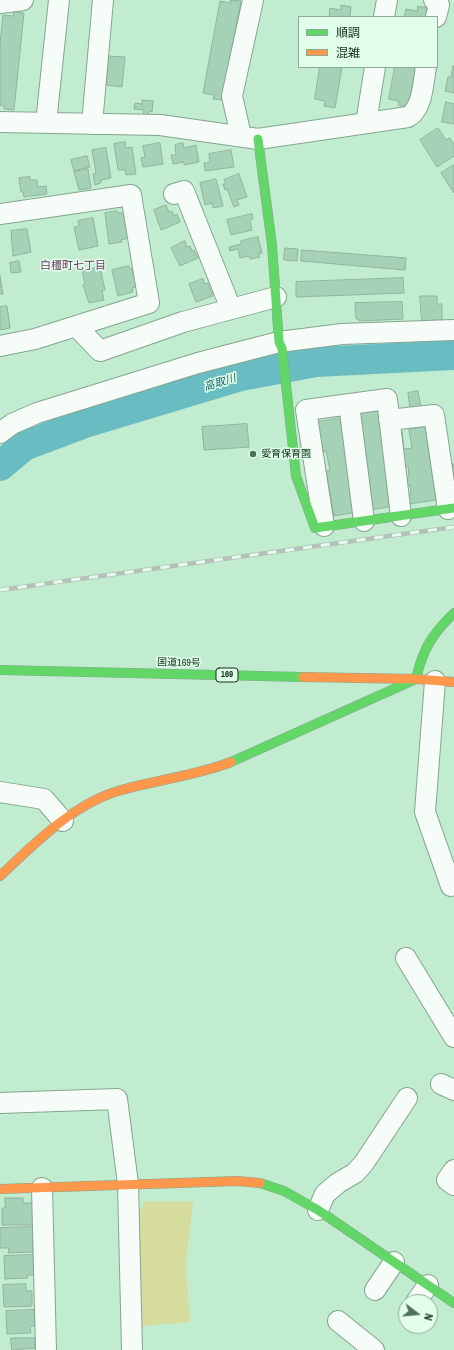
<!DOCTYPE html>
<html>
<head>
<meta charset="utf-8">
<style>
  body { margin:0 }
  #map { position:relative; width:454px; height:1350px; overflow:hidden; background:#c2ecd0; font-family:"Archivo Narrow","Noto Sans JP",sans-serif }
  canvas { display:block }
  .legend { position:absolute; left:298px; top:16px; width:140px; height:52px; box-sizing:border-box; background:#e1ffea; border:1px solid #8dac98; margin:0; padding:5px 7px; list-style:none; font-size:12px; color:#10301c }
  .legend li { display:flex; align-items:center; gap:8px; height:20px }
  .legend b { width:20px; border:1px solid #8dac98 }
  .north { position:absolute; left:398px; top:1294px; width:40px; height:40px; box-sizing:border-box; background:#e1ffea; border:1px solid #8dac98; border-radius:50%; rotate:106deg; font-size:11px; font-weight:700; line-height:16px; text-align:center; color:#10301c }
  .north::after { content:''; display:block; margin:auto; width:14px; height:18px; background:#4e725b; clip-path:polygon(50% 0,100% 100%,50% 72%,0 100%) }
</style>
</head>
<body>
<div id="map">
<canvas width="454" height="1350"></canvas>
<ul class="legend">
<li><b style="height:5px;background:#63d668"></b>順調</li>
<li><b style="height:5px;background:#ff974d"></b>混雑</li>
</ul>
<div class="north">N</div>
</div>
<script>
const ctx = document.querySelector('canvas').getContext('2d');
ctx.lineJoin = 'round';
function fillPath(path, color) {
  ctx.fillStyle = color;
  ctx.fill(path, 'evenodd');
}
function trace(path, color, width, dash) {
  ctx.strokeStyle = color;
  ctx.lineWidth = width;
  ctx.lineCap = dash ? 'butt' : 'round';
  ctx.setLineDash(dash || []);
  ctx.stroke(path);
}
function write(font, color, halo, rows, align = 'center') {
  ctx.font = font + ' "Archivo Narrow","Noto Sans JP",sans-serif';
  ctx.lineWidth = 3;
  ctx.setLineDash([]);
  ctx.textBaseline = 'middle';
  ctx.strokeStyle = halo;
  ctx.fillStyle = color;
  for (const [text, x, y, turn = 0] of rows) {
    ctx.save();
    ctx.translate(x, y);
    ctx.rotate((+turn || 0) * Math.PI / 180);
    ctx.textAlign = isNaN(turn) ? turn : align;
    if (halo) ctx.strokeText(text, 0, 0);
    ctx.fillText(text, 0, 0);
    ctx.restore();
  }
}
fillPath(new Path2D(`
  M145,1201L193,1202L186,1265L190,1322L141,1326L138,1214Z`), '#d6dc9e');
trace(new Path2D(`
  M0,466L24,446L85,423L241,376L316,362L454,355`), '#6abcc3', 30);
const building = new Path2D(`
  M231,0L241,1L222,100L213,99L214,95L203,93L220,1L230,3Z
  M341,5L351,7L350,17H329L330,8L341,10Z
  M418,6L427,8L425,17H404L406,9L417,11Z
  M14,12L24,13L14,110L4,109V106L0,105V43L3,15L13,16Z
  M109,56L125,57L122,87L106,85Z
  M453,66H454V93L445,91L448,77H451Z
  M320,67H342L335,108L324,106L325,101L315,99Z
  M395,67H416L408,107L398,105L399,101L389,99Z
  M142,100L153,101L152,112L149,111L148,116L143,115L144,110L134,109L135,103L142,104Z
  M446,102L454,104V124L442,122Z
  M438,128L446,140L450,138L454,144V156L437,167L420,140Z
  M125,142L126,148L132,147L136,174L126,175L125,170H118L114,144Z
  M160,143L163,164L143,167L141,158L145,157L143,146Z
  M183,143L184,148L196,145L199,162L184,165V162L173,164L171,155H176L175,145Z
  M106,148L111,178L101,180V183L95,185L93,174L96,173L92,150Z
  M231,150L234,167L205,171L204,163L210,162L209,154Z
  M87,156L90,167L74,171L71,160Z
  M454,165V193L441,173Z
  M88,169L91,188L79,190L74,172Z
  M239,174L247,197L237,200L239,205L234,207L227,189L225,190L223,184H226L224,180Z
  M30,177V180H37L38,187L46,186L47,194L24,197L23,192H21L19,178Z
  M216,179L223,206L213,208L212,203L205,205L200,183Z
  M166,205L169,212L172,211L174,216L177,214L180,222L161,230L154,210Z
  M117,211L118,213H123L128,238L121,240L122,242L109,244L105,213Z
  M252,214L253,219L250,220L252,230L231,235L227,220Z
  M93,218L98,246L79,250L74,227L79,226L78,221Z
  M27,229L31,252L13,256L11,231Z
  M258,237L262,253H259L260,257L250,259L249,256L240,258L238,249L230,251L229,247L241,244V241Z
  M185,241L187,247L190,246L192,251L194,250L198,258L180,266L171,248Z
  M285,248L298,249L297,261L284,260Z
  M302,250L406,258L405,270L301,261Z
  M19,261L21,272L11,273L10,263Z
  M129,266L130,269L132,268L136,287L132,288L133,292L118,296L112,270Z
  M100,267L105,290L102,291L104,300L89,303L83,285L85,284L82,271Z
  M0,276L3,294H0Z
  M403,278L404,293L296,297V282Z
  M203,279L205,284L208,283L213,296L196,302L189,284Z
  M420,296H437V304H442V320L422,321Z
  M402,302L403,319L359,321V319H356L355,303Z
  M7,306L10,328L0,330V307Z
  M418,391L421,407L410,409L408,393Z
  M381,410L396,506L369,510L362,467L368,466L366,455L361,456L355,414Z
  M341,418L358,512L334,516L326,471L330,470L326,451L323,452L317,422Z
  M247,424L249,447L204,450L202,427Z
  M425,427L436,500L409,504L408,495L411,494L410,485L406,486L404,477H409L408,466L403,467L398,432L402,431L404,449L412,448L409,430Z
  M449,464H454V491Z
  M5,1198H23V1203H34V1225H2V1208H5Z
  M33,1227V1252L8,1253L9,1248H0V1228Z
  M33,1255L34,1275H27L28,1278L5,1279L4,1256Z
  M26,1284V1291H32V1306L4,1307L3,1285Z
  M34,1310L35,1326H30L31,1333L7,1334L6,1311Z
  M11,1338H35V1348L12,1350Z`);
fillPath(building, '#a5d1b6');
trace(building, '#92b39d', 1);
const street = new Path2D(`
  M434,0L439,5L436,17
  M0,3L23,0
  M384,17L387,0
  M0,122L160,125L258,139L408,117C423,108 423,83 426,67
  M46,123L59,0
  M366,123L375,67
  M92,124L103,0
  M241,136L232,96L253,0
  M174,194L184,191L231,309
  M0,214L131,195L149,303L35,339L0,346
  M76,326L100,351L183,322L276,297
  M349,404L364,521
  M389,420L434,415L448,509
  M0,433L12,424L37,413L198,363L279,342L342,334L454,330
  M324,526L306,410L387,399L401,516
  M435,681L425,812L451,886
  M0,792L44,799L63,821
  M406,958L454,1037
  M441,1084L454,1090
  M0,1103L117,1099L128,1184L132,1350
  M454,1170L447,1180L454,1185
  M42,1188L46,1350
  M318,1210L325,1194L338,1183L355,1173L364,1163L407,1098
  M375,1290L394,1262
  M416,1302L428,1285
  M338,1321L374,1350`);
const fast = new Path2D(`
  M258,139L272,245L279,342L282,348L296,476L315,528L454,508
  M0,670L303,677
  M231,762L416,679C423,649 432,634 454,613
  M260,1183L284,1191L318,1210L454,1303`);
const slow = new Path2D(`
  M303,677L416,679L454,682
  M0,876C34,844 72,805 118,791C155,780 195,776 231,762
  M0,1189L237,1181L260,1183`);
trace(street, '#84a690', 22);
trace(fast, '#84a690', 10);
trace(slow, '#84a690', 10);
trace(street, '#f6fcf8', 20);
trace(fast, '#63d668', 9);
trace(slow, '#ff974d', 9);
const rail = new Path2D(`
  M0,590L454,527`);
trace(rail, '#b5c0b9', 4.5);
trace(rail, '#e1ffea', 3, [9]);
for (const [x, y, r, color] of [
  [253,454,4,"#4e725b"]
]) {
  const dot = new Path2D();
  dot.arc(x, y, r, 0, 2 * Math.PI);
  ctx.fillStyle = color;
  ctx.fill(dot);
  trace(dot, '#e1ffea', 1.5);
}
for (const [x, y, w] of [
  [227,675,22]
]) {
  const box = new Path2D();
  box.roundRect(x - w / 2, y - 7, w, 14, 3);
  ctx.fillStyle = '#e1ffea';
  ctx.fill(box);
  trace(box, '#10301c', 1);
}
write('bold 9px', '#10301c', null, [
  ["169",227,675]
]);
write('10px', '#10301c', '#e1ffea', [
  ["愛育保育園",261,454]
], 'left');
write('10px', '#10301c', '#e1ffea', [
  ["国道169号",179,663,1]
]);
write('11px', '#703865', '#e1ffea', [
  ["白橿町七丁目",73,266]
]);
write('italic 11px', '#106372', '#e1ffea', [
  ["高取川",220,383,-17]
]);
</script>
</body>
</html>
